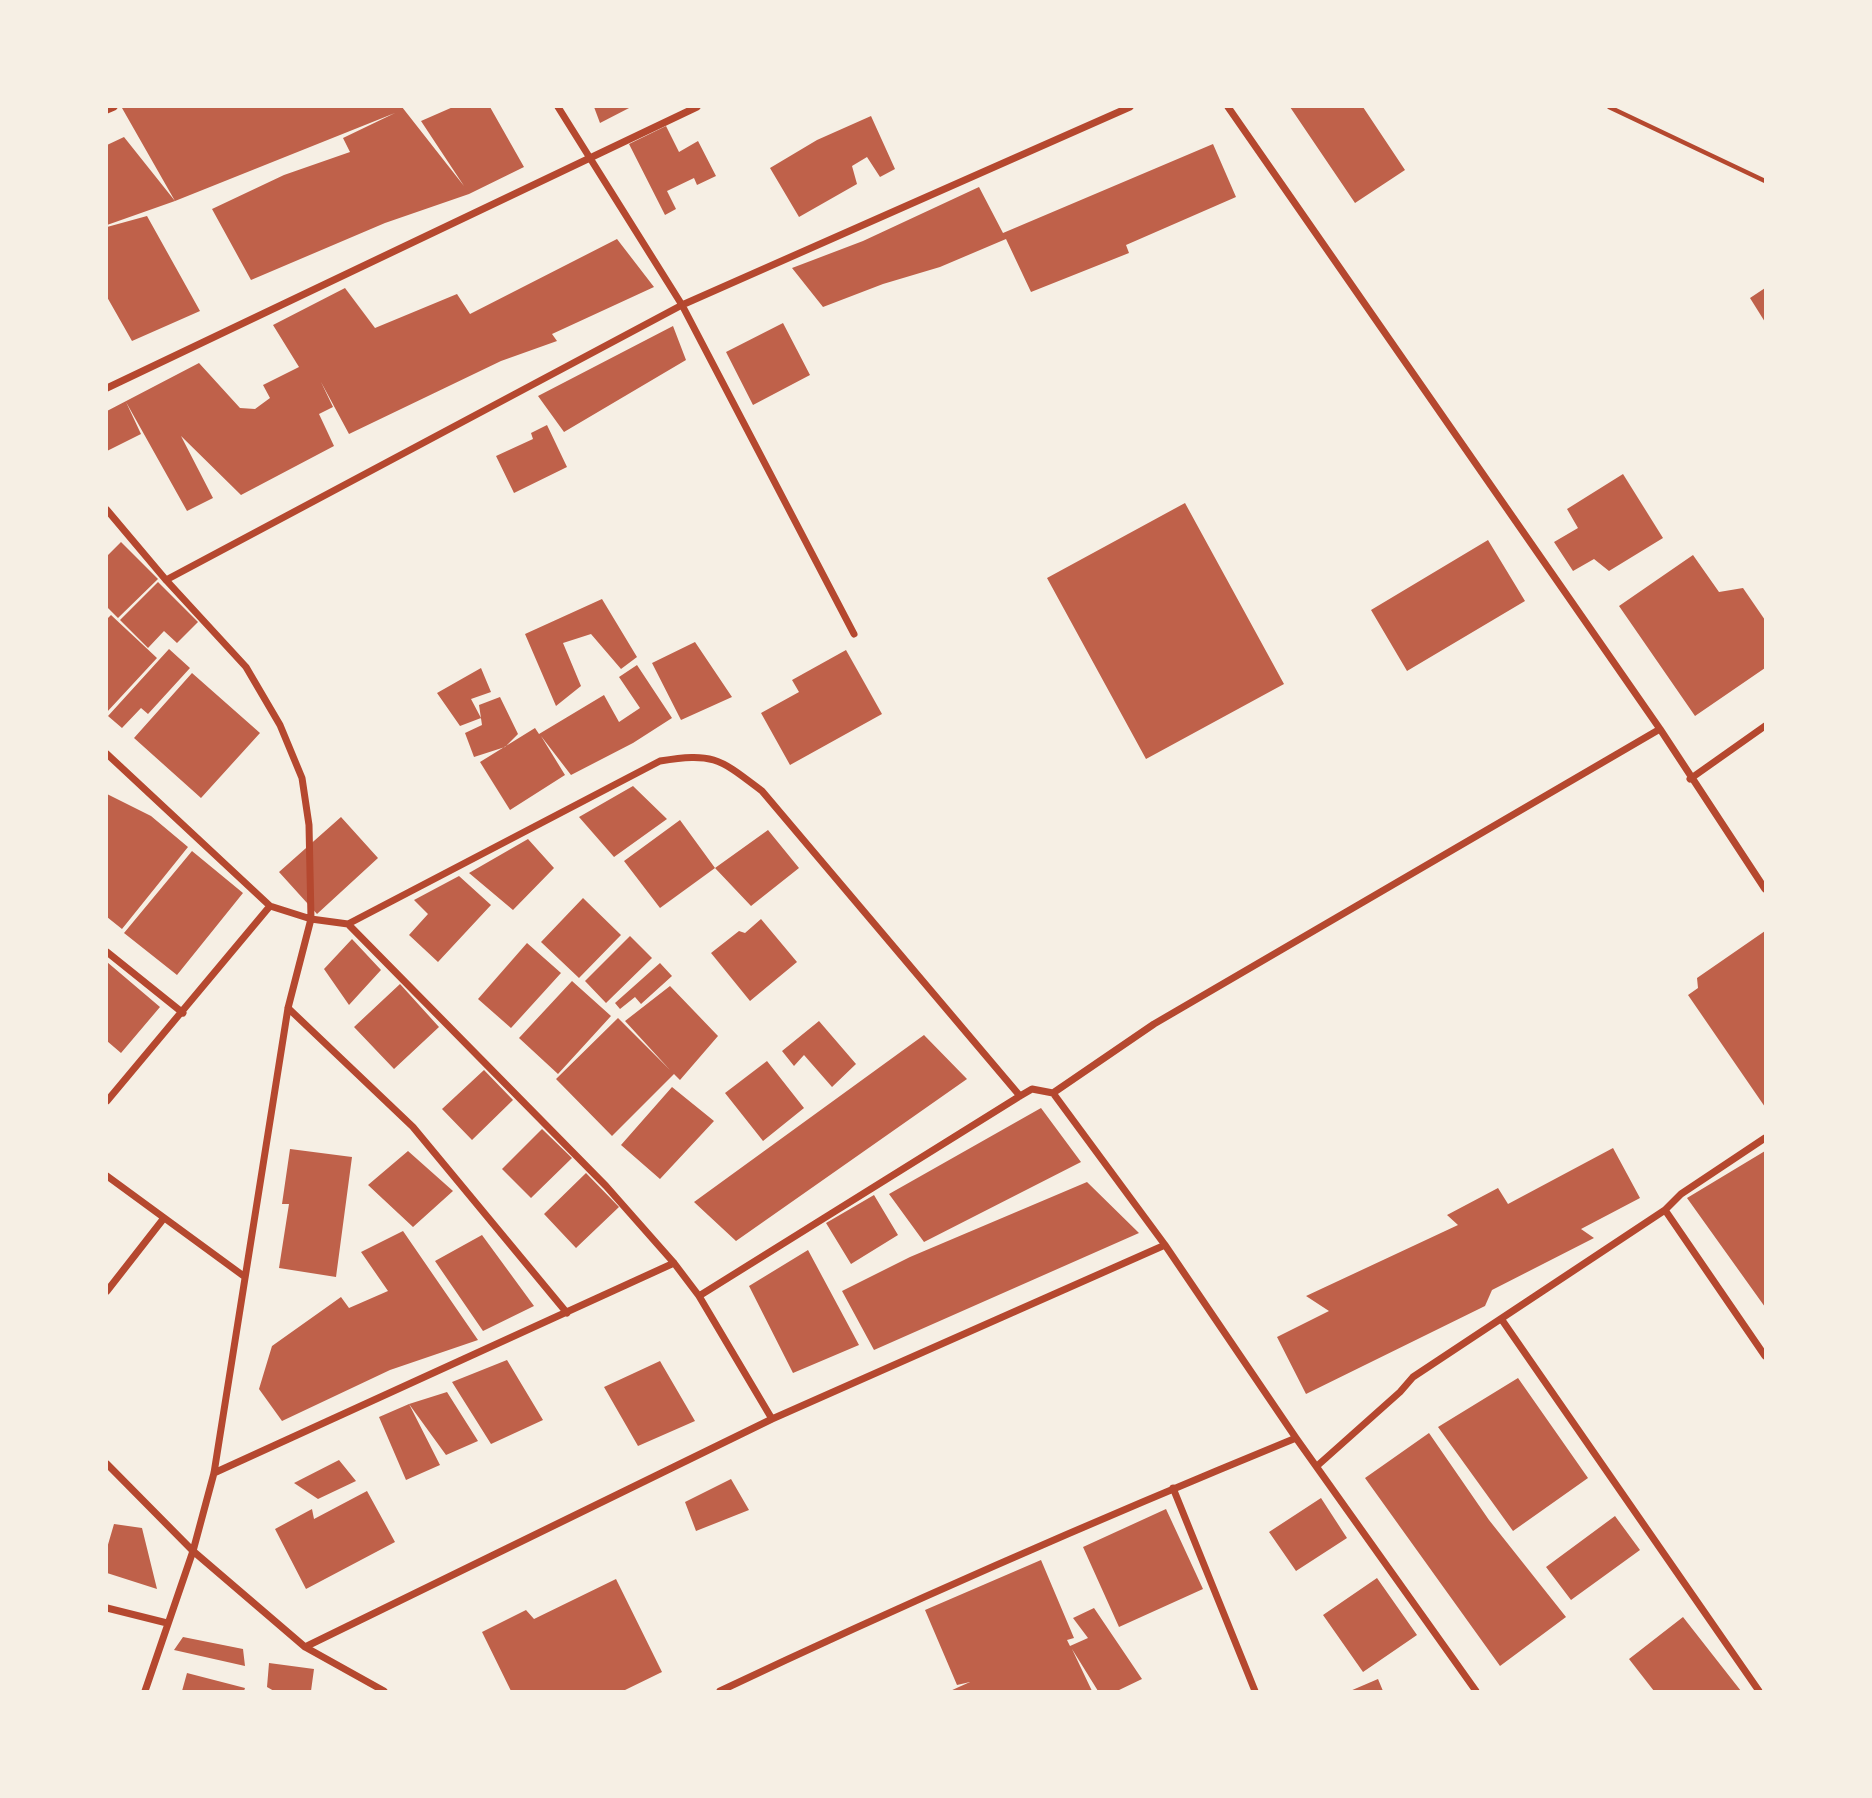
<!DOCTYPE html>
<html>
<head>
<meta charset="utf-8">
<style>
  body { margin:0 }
  #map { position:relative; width:1872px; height:1798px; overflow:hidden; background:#f6efe4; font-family:"DM Sans",sans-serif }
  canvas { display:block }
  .frame { position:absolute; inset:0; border:108px solid #f6efe4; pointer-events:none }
</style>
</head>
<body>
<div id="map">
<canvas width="1872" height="1798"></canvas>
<div class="frame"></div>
</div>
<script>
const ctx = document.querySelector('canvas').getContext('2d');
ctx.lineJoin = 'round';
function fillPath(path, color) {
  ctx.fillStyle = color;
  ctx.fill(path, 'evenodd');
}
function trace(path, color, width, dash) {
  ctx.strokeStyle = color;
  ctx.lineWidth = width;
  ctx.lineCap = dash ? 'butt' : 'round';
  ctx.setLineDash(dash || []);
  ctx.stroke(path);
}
fillPath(new Path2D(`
  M126,107H402L464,186L421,121L453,107H490L524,167L469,194L385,223L251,280L212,209L284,175L350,152L343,138L395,113L175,201L107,225V145L124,137L175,201L122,108Z
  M594,107H631L600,123Z
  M1290,107H1363L1405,170L1355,203Z
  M871,116L895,169L880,177L867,157L852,166L857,184L799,217L770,168L817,140Z
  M666,126L679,152L698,141L716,176L697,185L694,178L667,191L676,209L665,215L629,144Z
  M1213,144L1236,197L1126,245L1129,253L1031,292L1006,239L940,267L883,284L823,307L792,268L863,241L979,187L1003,233Z
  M147,216L200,311L132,341L107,297V227Z
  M617,239L654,287L552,334L557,341L501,361L349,434L321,382L333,407L319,414L334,446L241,495L181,436L213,498L187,511L126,402L141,434L107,451V411L199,363L240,408L255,409L270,398L263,385L299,367L273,325L345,288L375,328L457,294L470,314Z
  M1765,288V322L1750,298Z
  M783,323L810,375L753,405L726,352Z
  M673,326L686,360L564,432L538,396Z
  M547,425L567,467L514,493L496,456L533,439L531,433Z
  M1623,474L1663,538L1609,571L1594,559L1573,571L1554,542L1578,528L1567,509Z
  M1185,503L1284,684L1146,759L1047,578Z
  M1488,540L1525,601L1407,671L1371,610Z
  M121,542L158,579L118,618L107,607V556Z
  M1693,555L1719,592L1743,588L1765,620V668L1695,716L1619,606Z
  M158,582L198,622L177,643L164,631L148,648L120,620Z
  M602,599L637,657L621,669L591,634L563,643L581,686L556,706L525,634Z
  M111,615L157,658L107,712V619Z
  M695,642L732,697L681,720L652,663Z
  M169,649L190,668L148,714L141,708L122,728L108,716Z
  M846,650L882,714L790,765L761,713L799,692L792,680Z
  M637,665L672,718L633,743L571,775L541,736L565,775L510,810L480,762L535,728L539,734L604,695L619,722L640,708L619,677Z
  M481,668L491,692L471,699L481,718L460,726L437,693Z
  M192,673L260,733L201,798L134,738Z
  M500,697L518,734L505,747L474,757L465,733L482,725L479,705Z
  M633,786L667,819L614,857L579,817Z
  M107,794L151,816L188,847L122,929L107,917Z
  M341,817L378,858L317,914L279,872Z
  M680,820L715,868L660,908L624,861Z
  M768,830L799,868L751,906L715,868Z
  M528,839L554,868L513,910L469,873Z
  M192,851L243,893L177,975L124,933Z
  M459,876L491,905L438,962L409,935L428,914L414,900Z
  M583,898L621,935L579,978L541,942Z
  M761,919L797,962L750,1001L711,953L739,931L745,933Z
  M1765,931V1107L1688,995L1698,988L1697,978Z
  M630,936L652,958L606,1003L585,981Z
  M352,939L381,970L349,1005L324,969Z
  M527,943L561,973L511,1028L478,999Z
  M107,962L160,1007L121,1053L107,1041Z
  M660,963L672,976L641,1004L635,997L620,1009L615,1003Z
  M572,981L611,1016L558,1074L519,1038Z
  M400,984L439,1027L394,1069L354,1027Z
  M670,986L718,1036L680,1080L674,1074L612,1136L556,1079L618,1018L670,1070L625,1021Z
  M819,1021L856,1064L832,1087L804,1055L794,1066L782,1051Z
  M924,1035L967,1079L736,1241L694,1202Z
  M767,1061L804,1108L763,1141L725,1093Z
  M484,1070L513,1100L472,1140L442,1109Z
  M672,1087L714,1121L660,1179L621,1145Z
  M1041,1108L1081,1162L924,1242L889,1194Z
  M542,1129L572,1158L531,1198L502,1169Z
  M1613,1148L1640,1198L1581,1229L1594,1238L1492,1290L1485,1306L1306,1394L1277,1337L1329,1311L1306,1296L1458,1225L1447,1215L1498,1188L1508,1204Z
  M290,1149L352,1157L336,1277L279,1268L289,1204H282Z
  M408,1151L453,1191L413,1227L368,1185Z
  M1765,1151V1307L1687,1198Z
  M586,1173L619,1207L576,1248L544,1214Z
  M1087,1182L1139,1233L874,1350L842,1291L910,1257Z
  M874,1195L898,1235L851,1264L826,1223Z
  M403,1231L478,1340L390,1370L282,1421L259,1389L272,1346L341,1297L349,1308L388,1291L361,1252Z
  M482,1235L534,1306L483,1331L435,1261Z
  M808,1250L859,1345L793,1373L749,1286Z
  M507,1360L543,1420L491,1444L452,1382Z
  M660,1361L695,1421L638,1446L604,1387Z
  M1518,1378L1588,1478L1513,1531L1438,1427Z
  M447,1392L478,1441L446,1455L409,1404L440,1465L406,1480L379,1417L409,1404Z
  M1429,1433L1489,1520L1566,1617L1500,1666L1365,1478Z
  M339,1460L356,1481L318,1499L294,1483Z
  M731,1479L749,1510L696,1531L685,1502Z
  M367,1491L395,1542L306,1589L275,1529L312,1509L314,1519Z
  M1321,1498L1347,1538L1296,1571L1269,1532Z
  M1166,1509L1203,1589L1119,1627L1083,1547Z
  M1615,1516L1640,1550L1571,1600L1546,1567Z
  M114,1524L142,1528L157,1589L107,1573V1548Z
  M1041,1560L1074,1638L1067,1640L1070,1646L1088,1638L1073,1618L1094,1608L1142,1679L1117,1691H1098L1072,1649L1092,1691H950L970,1682L957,1685L925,1610Z
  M1377,1578L1417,1635L1363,1672L1323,1615Z
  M616,1579L662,1672L623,1691H511L482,1632L526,1610L534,1619Z
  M1683,1617L1741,1691H1654L1629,1659Z
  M183,1637L243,1649L245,1666L174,1650Z
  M269,1663L314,1669L311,1691H274L267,1687Z
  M187,1673L245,1688L244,1691H182Z
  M1378,1679L1383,1691H1350Z`), '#bf614a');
trace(new Path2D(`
  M1609,107L1765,181`), '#b5482f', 4.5);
trace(new Path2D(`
  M558,107L682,305L854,634
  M1228,107L1660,729L1765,889
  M107,110L114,107
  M107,388L697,107
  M107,510L166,580L246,667L280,725L302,778L309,825L311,919L288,1008L214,1473L193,1551L145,1691
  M166,580L682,305L1130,107
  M107,754L270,906L311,919L348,924L606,1186L674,1263L699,1296L772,1419
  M1690,779L1765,726
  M348,924L660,761C714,752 720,759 762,791L1020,1096
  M107,952L183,1013
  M288,1008L413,1127L567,1313
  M1053,1093L1154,1024L1660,729
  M107,1101L270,906
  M107,1176L245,1277
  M1665,1210L1765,1356
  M107,1291L164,1218
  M699,1296L1020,1096L1032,1089L1053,1093L1165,1245L1296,1438L1476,1691
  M1502,1320L1759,1691
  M107,1464L193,1551L305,1647L384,1691
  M1317,1466L1400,1392L1413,1377L1665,1210L1681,1194L1765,1138
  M214,1473L674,1263
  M1173,1488L1255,1691
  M107,1608L167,1623
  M305,1647L772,1419L1165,1245
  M720,1691C910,1601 1101,1518 1296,1438`), '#b5482f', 7);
</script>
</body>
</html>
